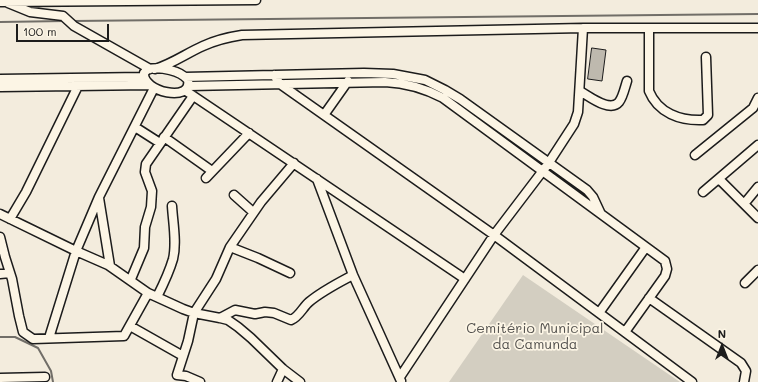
<!DOCTYPE html>
<html>
<head>
<meta charset="utf-8">
<style>
  body { margin:0 }
  #map { position:relative; width:758px; height:382px; overflow:hidden; background:#f3ecdd; font-family:Mali,sans-serif }
  canvas { display:block }
  .north { position:absolute; left:702px; top:326px; width:40px; height:40px; -webkit-text-stroke:3px #fcf5e5; paint-order:stroke; rotate:0deg; font-size:11px; font-weight:700; line-height:16px; text-align:center; color:#1c1c1c }
  .north::after { content:''; display:block; margin:auto; width:14px; height:18px; background:#1c1c1c; clip-path:polygon(50% 0,100% 100%,50% 72%,0 100%) }
  .scale { position:absolute; left:16px; top:24px; width:93px; height:18px; box-sizing:border-box; border:2px solid #1c1c1c; border-top:0; padding-left:5px; font-size:12px; line-height:14px; white-space:nowrap; color:#1c1c1c; -webkit-text-stroke:3px #fcf5e5; paint-order:stroke }
</style>
</head>
<body>
<div id="map">
<canvas width="758" height="382"></canvas>
<div class="north">N</div>
<div class="scale">100 m</div>
</div>
<script>
const ctx = document.querySelector('canvas').getContext('2d');
ctx.lineJoin = 'round';
function fillPath(path, color) {
  ctx.fillStyle = color;
  ctx.fill(path, 'evenodd');
}
function trace(path, color, width, dash) {
  ctx.strokeStyle = color;
  ctx.lineWidth = width;
  ctx.lineCap = dash ? 'butt' : 'round';
  ctx.setLineDash(dash || []);
  ctx.stroke(path);
}
function write(font, color, halo, rows, align = 'center') {
  ctx.font = font + ' Mali,sans-serif';
  ctx.lineWidth = 3.5;
  ctx.setLineDash([]);
  ctx.textBaseline = 'middle';
  ctx.strokeStyle = halo;
  ctx.fillStyle = color;
  for (const [text, x, y, turn = 0] of rows) {
    ctx.save();
    ctx.translate(x, y);
    ctx.rotate((+turn || 0) * Math.PI / 180);
    ctx.textAlign = isNaN(turn) ? turn : align;
    if (halo) ctx.strokeText(text, 0, 0);
    ctx.fillText(text, 0, 0);
    ctx.restore();
  }
}
fillPath(new Path2D(`
  M523,275L680,382H449Z`), '#d3cec1');
trace(new Path2D(`
  M73,21L758,14
  M0,22L65,21
  M0,337H15L38,348L51,371L53,382`), '#716e68', 2);
const building = new Path2D(`
  M592,48L606,50L602,81L588,79Z`);
fillPath(building, '#beb9ae');
trace(building, '#1c1c1c', 1);
const minor = new Path2D(`
  M0,2L256,0
  M8,3L30,12L63,16L74,26L150,69
  M649,28V91C658,113 680,121 703,120L708,115L706,57
  M148,69C161,67 180,70 188,80C193,103 142,92 144,73Z
  M155,69C172,64 187,53 203,46C216,40 229,37 242,35L583,28H758
  M274,75L280,84L494,235L692,382
  M185,77L364,73L393,74L425,80L445,90L460,99L587,190L593,197L600,212
  M0,79L143,77
  M189,86L385,82C406,83 424,88 443,98L665,261L667,269L665,276L625,332
  M0,87L149,85
  M186,91L465,279
  M580,91C589,96 610,113 619,102C623,97 625,87 627,81
  M324,115L348,81
  M135,127L160,143
  M164,137L212,171
  M695,155L753,108L758,98
  M206,178L249,133
  M317,179L353,275L401,381
  M719,179L758,218
  M703,192L758,145
  M234,195L253,212
  M99,198L110,266
  M744,204L758,187
  M0,214L76,251L108,265L148,293L183,309L194,313L220,318L228,320L238,327L251,338L283,369L300,382
  M10,219L26,192L78,86
  M0,237L5,257L12,279L19,316L23,332L33,339L124,336L148,293
  M230,247L258,258L290,273
  M0,274L10,273
  M131,279L144,248L145,227L151,207L152,191L145,172L146,164L193,96
  M745,283L758,270
  M157,297C163,285 169,273 173,259C177,243 173,223 172,206
  M649,298L741,363L746,371L744,382
  M599,313L646,247
  M220,318L235,310L255,314L265,312L274,313L291,320C299,317 303,307 309,302C322,291 338,283 353,275
  M130,326L183,356
  M49,338L76,251L99,197L154,88
  M400,377L494,235L548,164L574,124L578,112L583,28
  M0,378L45,377
  M200,382L186,376L177,375L188,341L194,313L216,279L230,247L261,202L294,163
  M277,382L283,369`);
trace(minor, '#1c1c1c', 11);
trace(minor, '#fcf5e5', 8);
write('14px', '#53514e', '#fcf5e5', [
  ["Cemitério Municipal",535,329],
  ["da Camunda",535,345]
]);
</script>
</body>
</html>
